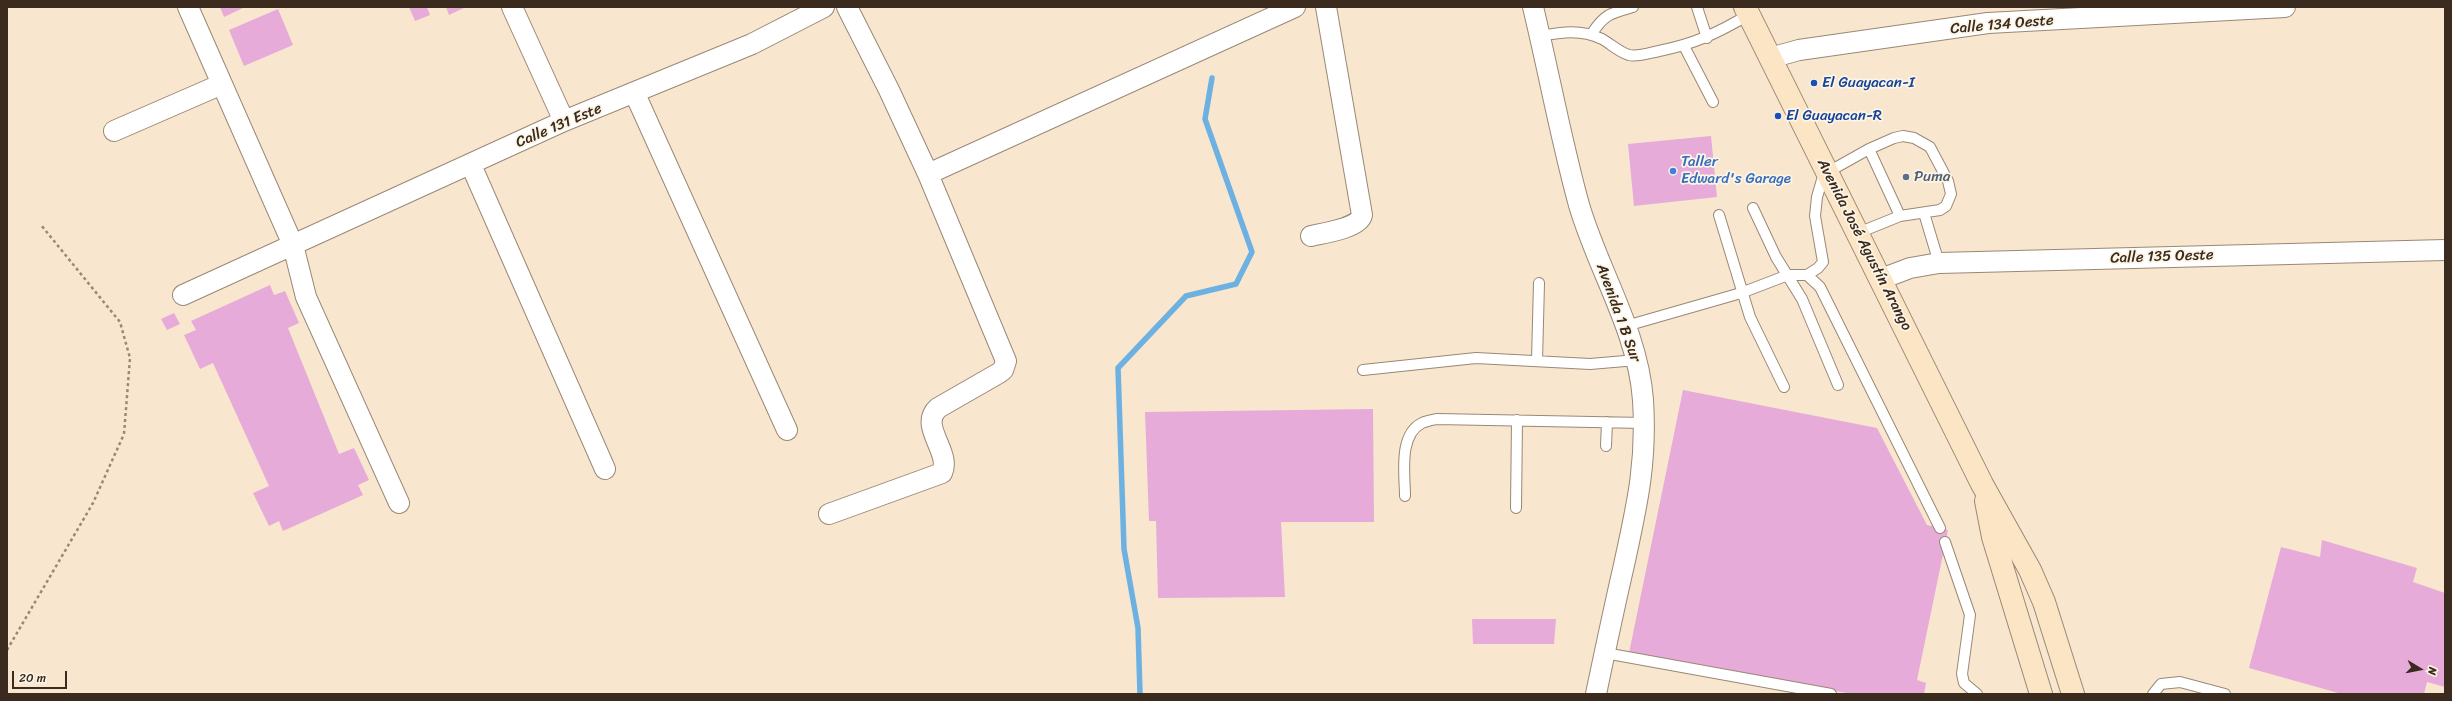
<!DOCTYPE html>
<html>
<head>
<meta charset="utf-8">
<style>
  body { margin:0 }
  #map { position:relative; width:2452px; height:701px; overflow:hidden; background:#f8e6ce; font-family:Sriracha,sans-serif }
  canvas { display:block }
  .frame { position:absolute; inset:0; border:8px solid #3b2a1e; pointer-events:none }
  .north { position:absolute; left:2400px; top:649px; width:40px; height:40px; -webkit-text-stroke:3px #fcf5e5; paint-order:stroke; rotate:100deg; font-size:11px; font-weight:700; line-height:16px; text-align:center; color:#3b2a1e }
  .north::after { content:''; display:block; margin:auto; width:14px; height:18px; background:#3b2a1e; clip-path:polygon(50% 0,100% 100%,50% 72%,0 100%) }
  .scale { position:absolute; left:12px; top:671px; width:55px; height:18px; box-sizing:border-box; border:2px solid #3b2a1e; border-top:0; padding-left:5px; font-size:12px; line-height:14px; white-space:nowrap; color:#3b2a1e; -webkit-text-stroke:3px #fcf5e5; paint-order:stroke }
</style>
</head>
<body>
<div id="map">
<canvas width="2452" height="701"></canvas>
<div class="frame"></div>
<div class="north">N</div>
<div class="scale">20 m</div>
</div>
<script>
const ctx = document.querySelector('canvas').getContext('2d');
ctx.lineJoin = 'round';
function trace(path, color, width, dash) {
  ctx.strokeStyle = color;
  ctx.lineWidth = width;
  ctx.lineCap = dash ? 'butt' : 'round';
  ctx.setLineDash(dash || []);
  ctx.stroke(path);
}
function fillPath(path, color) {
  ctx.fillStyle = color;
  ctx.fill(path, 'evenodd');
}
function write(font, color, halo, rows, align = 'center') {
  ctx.font = font + ' Sriracha,sans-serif';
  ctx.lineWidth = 3.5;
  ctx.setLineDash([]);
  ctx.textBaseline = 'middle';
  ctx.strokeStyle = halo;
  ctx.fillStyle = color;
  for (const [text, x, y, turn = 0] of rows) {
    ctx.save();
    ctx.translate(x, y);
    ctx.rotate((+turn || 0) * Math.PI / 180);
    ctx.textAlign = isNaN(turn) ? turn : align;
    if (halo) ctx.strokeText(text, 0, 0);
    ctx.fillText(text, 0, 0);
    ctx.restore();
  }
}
trace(new Path2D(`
  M1140,694L1138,628L1124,549L1118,368L1186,296L1236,284L1252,252L1205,119L1212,78`), '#6cb1e2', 5.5);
fillPath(new Path2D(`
  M220,7H245L224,17Z
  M409,7H427L430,15L415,21Z
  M446,7H466L449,15Z
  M278,9L293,45L244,66L229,30Z
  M1711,136L1717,197L1634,206L1628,144Z
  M270,285L274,295L285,291L299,323L288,328L339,454L354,448L369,480L358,485L363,495L283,531L279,521L269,526L253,493L269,486L213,363L200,369L184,335L196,330L191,321Z
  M174,313L180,324L167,330L161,319Z
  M1683,390L1877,428L1927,525L1948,530L1917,680L1926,683L1924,694H1852L1629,653Z
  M1373,409L1374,522H1281L1285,597L1158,598L1156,521H1149L1145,412Z
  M2322,540L2417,568L2413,582L2445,593V687L2427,682L2424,694H2342L2249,668L2281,547L2320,557Z
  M1472,619H1556L1554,644H1473Z`), '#e6abd9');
const service = new Path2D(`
  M1697,7L1707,38
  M1591,35C1604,14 1611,13 1633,7
  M1540,36C1562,32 1581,29 1602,39C1611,44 1619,52 1629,55C1638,57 1649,53 1659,51C1694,44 1718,33 1748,15
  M1684,46L1713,102
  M1869,149L1900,216
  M1753,208L1776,257L1802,299L1838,385
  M1924,213L1939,263
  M1719,215L1750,317L1784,387
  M1807,275L1818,268L1823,262L1815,216L1817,197L1822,180L1828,172L1869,149L1894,138L1903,136L1914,138L1930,147L1948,181L1951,194L1946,206L1940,210L1900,216L1858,233
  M1626,326L1741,293L1788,275H1807L1820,287L1940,528
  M1537,361L1539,283
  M1363,370L1476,358L1590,364L1637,360
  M1606,446L1607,422
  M1405,496C1405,475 1398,435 1422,423C1426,421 1432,420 1437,419L1644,423
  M1516,508L1517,420
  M1945,542L1970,615L1962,674L1964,683L1977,694
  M1605,653L1831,694
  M2153,694L2161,684L2180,682L2225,694`);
const minor = new Path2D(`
  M188,7L293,245L306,297L399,503
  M512,7L564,121
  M1533,7C1549,73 1561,140 1579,205C1598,270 1638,331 1643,400C1647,463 1637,505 1624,565C1614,608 1605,651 1596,694
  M1770,58L1799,50L1988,23L2285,7
  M635,94L787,430
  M114,131L222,84
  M471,165L605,469
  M928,174L1295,7
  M1311,236C1324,233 1359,228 1362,215L1326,7
  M1881,279L1910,268L1939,263L2445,250
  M183,295L564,121L752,44L824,7
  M829,514L942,473C952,452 918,426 938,408L999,373L1003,370L1006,361L928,174L889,90L847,7`);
const secondary = new Path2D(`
  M1745,7L1982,484L2030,570L2044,602L2073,694
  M1986,501L1993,537L2041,694`);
trace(service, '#9a8876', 12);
trace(minor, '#9a8876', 22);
trace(secondary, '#9a8876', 24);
trace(new Path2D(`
  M7,650L93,503L124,434L130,358L120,322L41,225`), '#9a8876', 2.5, [3, 3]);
trace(service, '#fff', 10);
trace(minor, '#fff', 20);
trace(secondary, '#fce5c4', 22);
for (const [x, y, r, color] of [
  [1814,83,4,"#1a4fb4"],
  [1778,116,4,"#1a4fb4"],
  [1673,171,4,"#3f7fe0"],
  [1906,177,4,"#5c6f8a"]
]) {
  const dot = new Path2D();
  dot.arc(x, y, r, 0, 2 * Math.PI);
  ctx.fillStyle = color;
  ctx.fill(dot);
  trace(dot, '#fcf5e5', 1.5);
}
write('15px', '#3b2a1e', '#fcf5e5', [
  ["Calle 134 Oeste",2002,25,-5],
  ["Calle 131 Este",559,126,-23],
  ["Avenida José Agustín Arango",1864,245,63],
  ["Calle 135 Oeste",2162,257,-2],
  ["Avenida 1 B Sur",1618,313,70]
]);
write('15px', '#164399', '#fcf5e5', [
  ["El Guayacan-I",1822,83],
  ["El Guayacan-R",1786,116]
], 'left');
write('15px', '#366cbe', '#fcf5e5', [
  ["Taller",1681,162],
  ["Edward's Garage",1681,179]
], 'left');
write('15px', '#4e5e75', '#fcf5e5', [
  ["Puma",1914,177]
], 'left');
</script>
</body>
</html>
